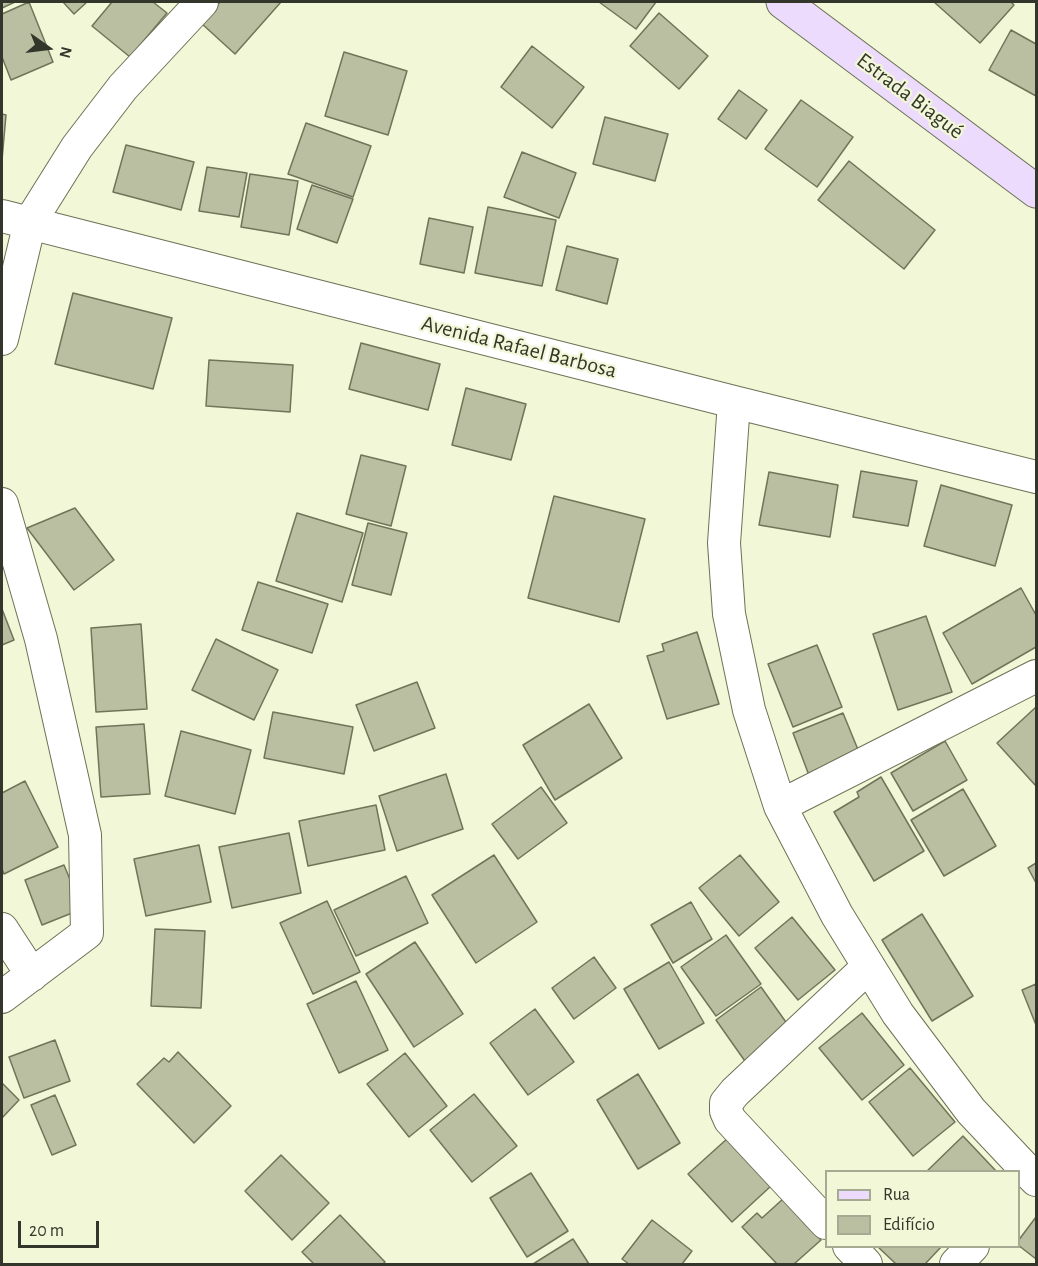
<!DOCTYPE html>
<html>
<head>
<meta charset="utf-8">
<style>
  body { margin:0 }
  #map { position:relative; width:1038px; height:1266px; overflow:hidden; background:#f1f7d7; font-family:"Alegreya Sans",sans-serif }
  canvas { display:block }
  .frame { position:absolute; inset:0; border:3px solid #33362a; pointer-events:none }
  .legend { position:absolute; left:825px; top:1170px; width:195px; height:78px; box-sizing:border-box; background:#f1f7d7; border:2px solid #a5aa92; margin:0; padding:8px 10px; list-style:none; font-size:18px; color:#33362a }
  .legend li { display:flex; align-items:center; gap:12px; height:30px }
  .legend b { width:30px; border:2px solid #a5aa92 }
  .north { position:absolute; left:18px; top:18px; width:60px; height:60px; -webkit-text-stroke:4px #f1f7d7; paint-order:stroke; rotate:104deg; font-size:16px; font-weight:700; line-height:24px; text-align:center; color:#33362a }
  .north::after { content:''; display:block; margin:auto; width:21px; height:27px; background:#33362a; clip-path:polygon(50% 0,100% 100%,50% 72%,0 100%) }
  .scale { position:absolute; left:18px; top:1221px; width:81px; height:27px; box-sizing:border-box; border:3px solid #33362a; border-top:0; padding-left:8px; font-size:18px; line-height:21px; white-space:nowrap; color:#33362a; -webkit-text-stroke:4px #f1f7d7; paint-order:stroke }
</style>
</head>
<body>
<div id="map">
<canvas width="1038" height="1266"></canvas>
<div class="frame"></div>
<ul class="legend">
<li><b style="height:8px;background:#ecdbfd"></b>Rua</li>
<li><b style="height:16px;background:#b9bfa0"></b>Edifício</li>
</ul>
<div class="north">N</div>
<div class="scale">20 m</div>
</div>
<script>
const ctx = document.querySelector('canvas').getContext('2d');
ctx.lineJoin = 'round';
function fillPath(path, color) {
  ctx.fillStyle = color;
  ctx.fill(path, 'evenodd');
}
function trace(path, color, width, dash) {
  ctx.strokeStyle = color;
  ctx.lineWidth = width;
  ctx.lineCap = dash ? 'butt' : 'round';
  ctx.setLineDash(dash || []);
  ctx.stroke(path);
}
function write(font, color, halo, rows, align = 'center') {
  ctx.font = font + ' "Alegreya Sans",sans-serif';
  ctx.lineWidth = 4.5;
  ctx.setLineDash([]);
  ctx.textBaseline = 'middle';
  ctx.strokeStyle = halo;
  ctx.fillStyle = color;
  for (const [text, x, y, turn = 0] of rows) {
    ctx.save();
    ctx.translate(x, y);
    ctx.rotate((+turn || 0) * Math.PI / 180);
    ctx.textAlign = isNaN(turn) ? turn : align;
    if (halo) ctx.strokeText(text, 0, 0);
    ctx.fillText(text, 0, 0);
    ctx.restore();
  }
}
const building = new Path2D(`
  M2,2H15L2,8Z
  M29,2L53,62L11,80L2,57V14Z
  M63,2H87L74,14Z
  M112,2H153L167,13L130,57L92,26Z
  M220,2H281L235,54L201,23Z
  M599,2H656L636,29Z
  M934,2H1011L1014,5L980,43Z
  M659,13L708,56L679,89L630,46Z
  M1011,30L1036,44V96L989,70Z
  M532,46L584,87L552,128L501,87Z
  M344,52L407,71L388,135L325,116Z
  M739,90L767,110L746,139L718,119Z
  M801,100L853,137L817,187L765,149Z
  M2,114L6,115L2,160Z
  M605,117L668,134L655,181L593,164Z
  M306,123L371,146L353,197L288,174Z
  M126,145L194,162L181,210L113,192Z
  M522,152L576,173L559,218L504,197Z
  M849,161L935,230L904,269L818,200Z
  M207,167L247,173L239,217L199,211Z
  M250,174L298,181L289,235L241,227Z
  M312,185L353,199L337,243L297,229Z
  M488,207L556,220L542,286L475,273Z
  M429,218L473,227L464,273L420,264Z
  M567,246L618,259L607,304L556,290Z
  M73,293L172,318L153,389L55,364Z
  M361,343L440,364L428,410L349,389Z
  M209,360L293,365L290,412L206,406Z
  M466,388L526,404L511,460L452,445Z
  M361,455L406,466L391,526L346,514Z
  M861,471L917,481L908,526L853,517Z
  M769,472L838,485L830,537L759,525Z
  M941,485L1012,505L995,566L924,546Z
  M554,496L645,519L619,622L528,598Z
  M75,508L114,560L74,590L27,528Z
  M297,513L363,533L342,602L276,581Z
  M368,523L407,533L391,595L352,585Z
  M258,582L328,604L312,653L242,630Z
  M1021,588L1036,615V647L972,684L943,633Z
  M2,609L14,640L2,645Z
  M926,616L952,692L898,710L873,634Z
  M141,624L147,709L96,712L91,628Z
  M697,632L719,704L667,719L647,656L664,651L662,644Z
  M216,639L278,670L254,720L192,690Z
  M817,645L842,707L793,727L768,664Z
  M417,682L435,728L374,751L356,705Z
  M589,704L622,758L555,800L523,745Z
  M1036,707V786L997,743Z
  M273,712L353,727L344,774L264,758Z
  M843,713L861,757L810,778L793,733Z
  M144,724L150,794L101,797L96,727Z
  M181,731L251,750L235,814L165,796Z
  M945,741L967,780L913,811L891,773Z
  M446,774L463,829L397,851L379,796Z
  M881,777L924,851L874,881L834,812L859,797L857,792Z
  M25,781L58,847L4,874L2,869V793Z
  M541,787L567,823L518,859L492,824Z
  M963,789L996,846L944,876L911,820Z
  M376,805L385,850L308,866L299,821Z
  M289,833L301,893L232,908L219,847Z
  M199,845L211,902L146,916L134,859Z
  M494,855L537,922L476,963L432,895Z
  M740,855L779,902L739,936L699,888Z
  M1036,863V883L1028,868Z
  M64,865L82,909L42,925L25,880Z
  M406,876L428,923L356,956L334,910Z
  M327,901L360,972L313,994L280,923Z
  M691,902L712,939L673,963L651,925Z
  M922,914L973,996L932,1021L882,940Z
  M792,917L835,970L798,1000L755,948Z
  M155,929L205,931L201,1008L151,1006Z
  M726,935L761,984L716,1016L681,967Z
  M415,942L463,1014L414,1047L366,974Z
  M594,957L616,988L574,1019L552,988Z
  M669,962L704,1023L659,1049L624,989Z
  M356,981L388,1050L339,1073L307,1004Z
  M1036,984V1025L1022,990Z
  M761,987L793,1032L747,1064L716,1020Z
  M535,1009L574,1062L528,1095L490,1043Z
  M862,1013L904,1065L862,1100L819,1048Z
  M55,1040L70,1081L24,1098L9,1057Z
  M178,1052L231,1106L194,1143L137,1084L164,1058L169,1062Z
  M405,1053L447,1106L409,1137L367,1084Z
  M910,1068L955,1122L913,1156L869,1102Z
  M638,1074L680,1143L638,1169L597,1100Z
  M2,1083L19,1100L2,1118Z
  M474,1094L517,1146L472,1182L430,1130Z
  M55,1095L76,1145L52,1155L31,1105Z
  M963,1136L997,1172H926Z
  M728,1138L771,1186L732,1222L688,1174Z
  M281,1155L329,1203L292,1240L245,1191Z
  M531,1173L568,1231L527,1257L490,1198Z
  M784,1198L821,1240L794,1264H777L742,1227L757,1213L762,1218Z
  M340,1215L385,1262L383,1264H314L302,1252Z
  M1036,1217V1259L1018,1245V1241Z
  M652,1220L692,1251L682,1264H629L622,1259Z
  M573,1239L589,1264H533Z
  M877,1246H942L925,1264H896Z`);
fillPath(building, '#b9bfa0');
trace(building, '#707559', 1.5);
const minor = new Path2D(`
  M2,216L734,402L1036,477
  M2,339L30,222L77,147L123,87L202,2
  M734,402L724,543L729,614L749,710L780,806L837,915L898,1014L971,1111L1036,1180
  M2,504L41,639L85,835L87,933L2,997
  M780,806L1036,676
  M2,929L32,975
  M826,1223L730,1120L726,1111V1103L735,1092L868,967
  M849,1246L866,1264
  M956,1264L973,1246`);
const secondary = new Path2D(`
  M783,2L1036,191`);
trace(minor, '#6d7256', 34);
trace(secondary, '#6d7256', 35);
trace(minor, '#fff', 32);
trace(secondary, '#ecdbfd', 33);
write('22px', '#33362a', '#f1f7d7', [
  ["Estrada Biagué",910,96,37],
  ["Avenida Rafael Barbosa",519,347,14]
]);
</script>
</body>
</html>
